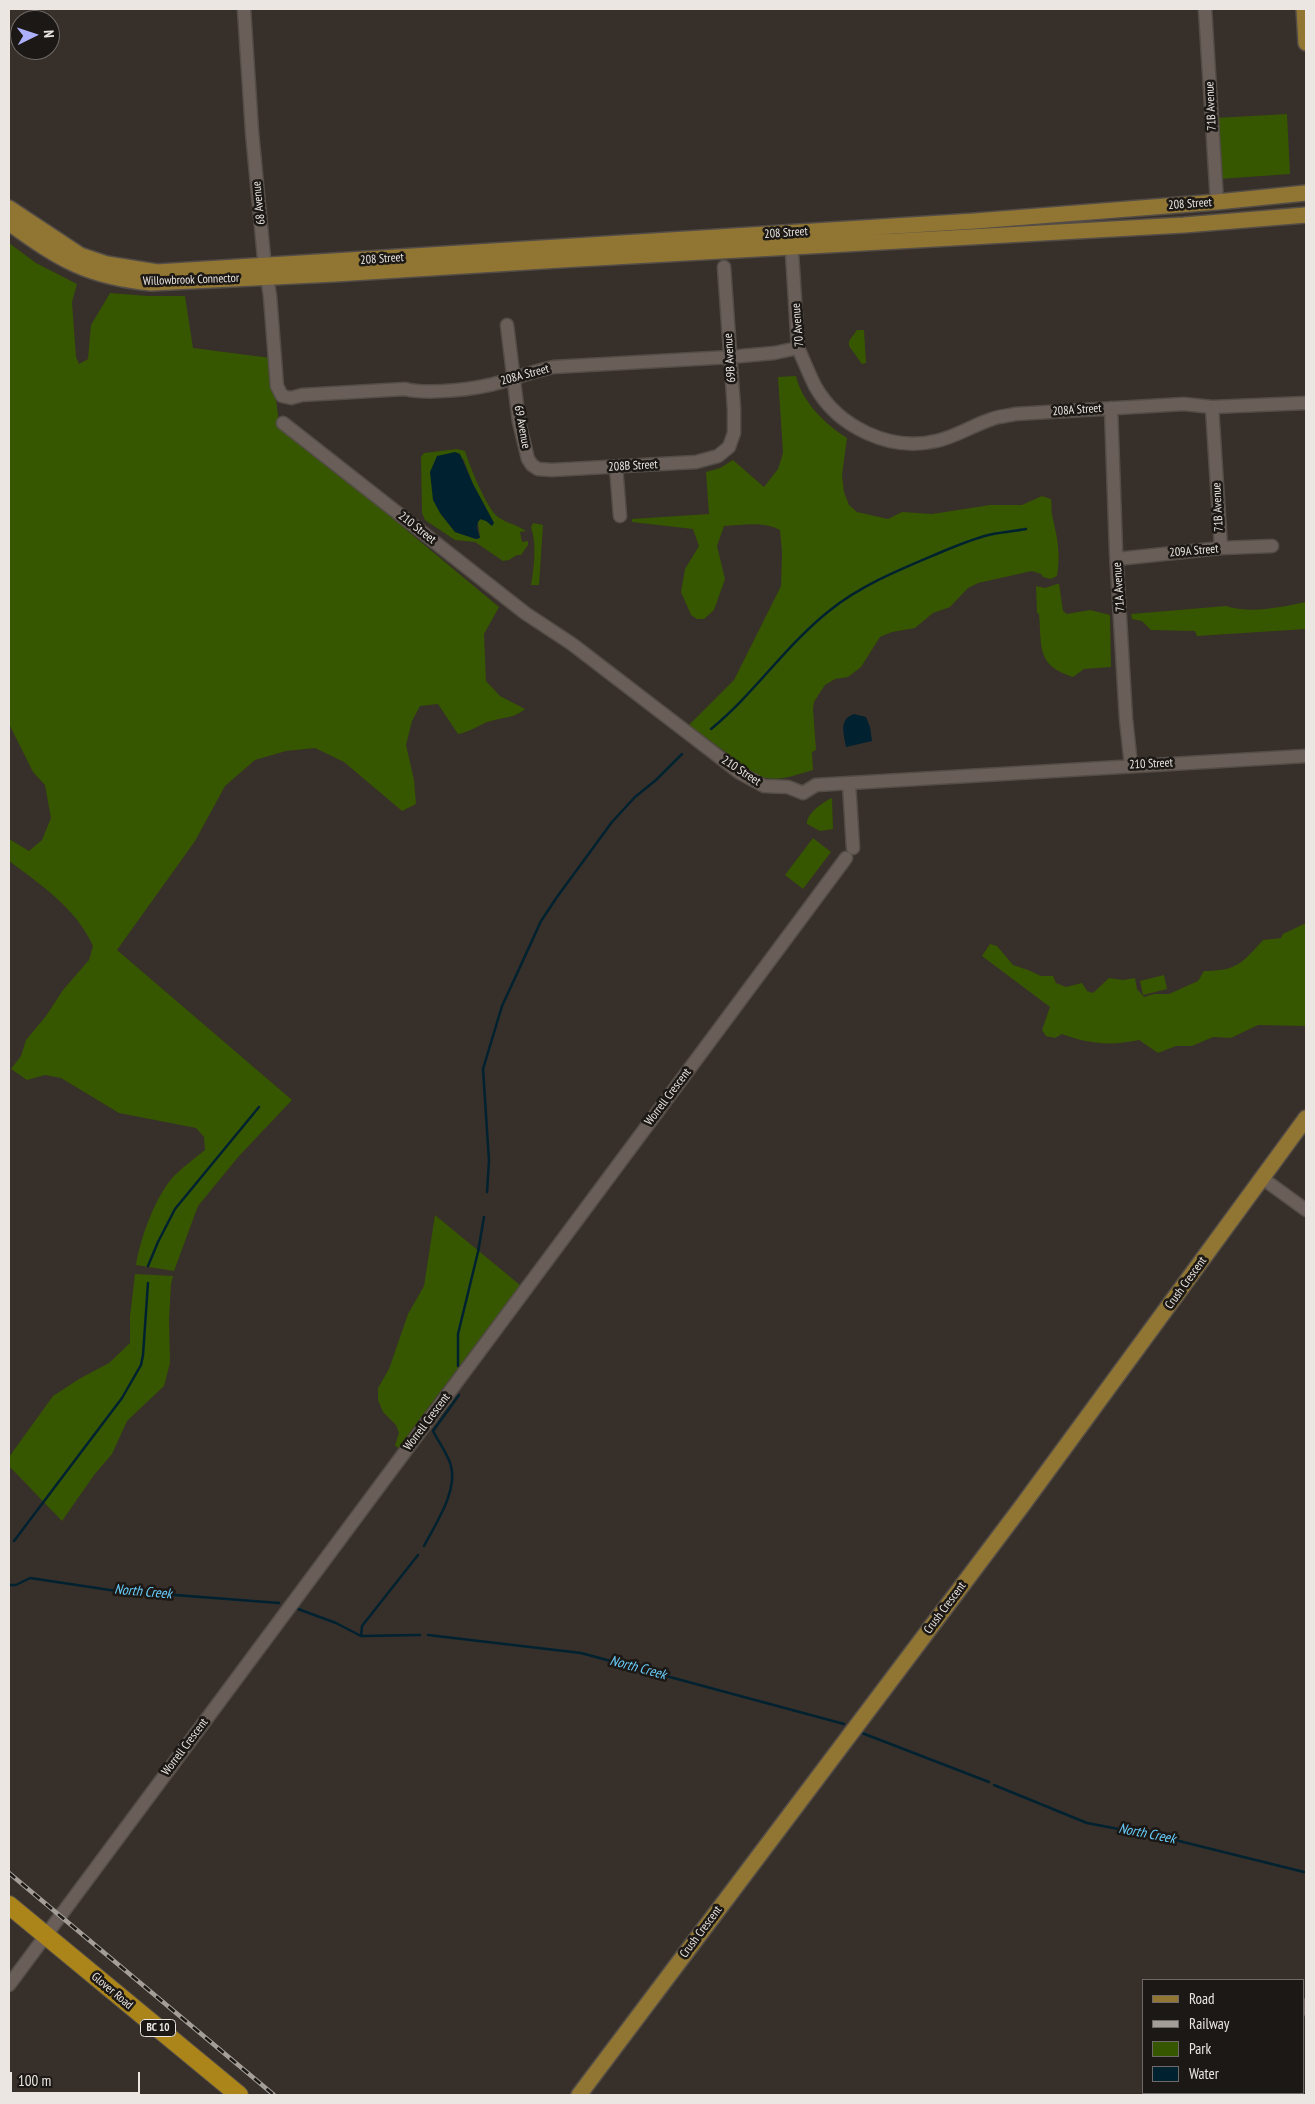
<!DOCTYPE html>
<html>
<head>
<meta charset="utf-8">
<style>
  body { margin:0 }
  #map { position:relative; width:1315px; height:2104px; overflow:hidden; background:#372f29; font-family:"PT Sans Narrow",sans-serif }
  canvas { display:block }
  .frame { position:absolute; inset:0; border:10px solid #ebe6e1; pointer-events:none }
  .legend { position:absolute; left:1142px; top:1979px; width:162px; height:115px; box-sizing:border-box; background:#1c1815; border:1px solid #6f6a67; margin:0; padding:6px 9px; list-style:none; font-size:15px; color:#ebe6e1 }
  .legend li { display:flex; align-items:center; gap:10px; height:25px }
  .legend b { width:25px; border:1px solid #6f6a67 }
  .north { position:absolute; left:10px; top:10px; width:50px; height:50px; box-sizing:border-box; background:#1c1815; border:1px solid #6f6a67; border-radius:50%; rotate:86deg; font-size:14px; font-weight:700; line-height:20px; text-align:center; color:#ebe6e1 }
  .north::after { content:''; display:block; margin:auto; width:18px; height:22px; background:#adaffb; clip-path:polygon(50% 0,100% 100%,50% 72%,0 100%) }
  .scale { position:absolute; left:10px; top:2072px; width:130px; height:22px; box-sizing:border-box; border:2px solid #ebe6e1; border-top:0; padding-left:6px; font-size:15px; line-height:18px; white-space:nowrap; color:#ebe6e1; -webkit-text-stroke:4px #1c1815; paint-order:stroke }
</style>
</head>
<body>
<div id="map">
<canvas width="1315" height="2104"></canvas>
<div class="frame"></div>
<ul class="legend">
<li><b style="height:6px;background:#917633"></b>Road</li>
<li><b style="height:6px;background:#a49e98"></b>Railway</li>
<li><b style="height:14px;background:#375600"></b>Park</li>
<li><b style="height:14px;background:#002230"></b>Water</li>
</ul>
<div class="north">N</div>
<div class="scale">100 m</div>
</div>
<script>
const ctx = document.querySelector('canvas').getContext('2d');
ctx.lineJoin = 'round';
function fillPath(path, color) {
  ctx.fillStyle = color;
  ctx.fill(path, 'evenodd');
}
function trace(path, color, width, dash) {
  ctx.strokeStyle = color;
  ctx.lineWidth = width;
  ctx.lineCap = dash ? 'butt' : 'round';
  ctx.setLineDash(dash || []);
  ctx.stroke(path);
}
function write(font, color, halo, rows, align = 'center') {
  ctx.font = font + ' "PT Sans Narrow",sans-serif';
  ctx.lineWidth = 5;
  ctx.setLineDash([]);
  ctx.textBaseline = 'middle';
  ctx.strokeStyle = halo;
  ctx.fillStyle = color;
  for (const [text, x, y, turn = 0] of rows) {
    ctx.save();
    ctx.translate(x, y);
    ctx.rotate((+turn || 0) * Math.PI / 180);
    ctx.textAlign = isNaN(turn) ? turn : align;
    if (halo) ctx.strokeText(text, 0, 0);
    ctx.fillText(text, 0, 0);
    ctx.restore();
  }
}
fillPath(new Path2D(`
  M1287,114L1290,174L1219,179L1215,118Z
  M9,243L36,263L77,284L72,302L76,357L79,364L88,359L91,325L110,293L148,296H185L193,348L271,358L279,424L499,607L484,634L486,681L500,696L525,709C515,718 504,717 491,721C479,724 471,732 458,734L438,704L420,706L412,721L406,745L414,780L416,804L402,811L344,762L315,748L286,751L255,760L225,786L195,841L117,950L292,1100L239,1156L198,1206L174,1271L136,1265C140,1239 156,1194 175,1175C184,1166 195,1158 205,1150L204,1137L196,1128L119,1113L61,1078L45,1075L27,1080L11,1069L21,1056L26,1040L46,1016L63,990L89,960L93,946C77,909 40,884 9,861V839L29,851L42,840L51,818L45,785L33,772L9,724Z
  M857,330H864L866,363L862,364L849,346V341Z
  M796,376C802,402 825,424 847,438L842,475L844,492L849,505L857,512L888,519L902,512L932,514L990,505H1022L1042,496L1051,499C1052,504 1051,509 1052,515C1057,536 1061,553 1057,576L1051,579L1043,577L1041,574L1032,571L978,583L968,588L950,607L933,613L915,628L892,632L880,637L861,667L848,677L835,679L825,685L819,694L814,702L813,709L816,750L812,752L813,770C794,775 778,783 758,776L689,725L734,680L781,586L782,553L780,530C764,521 742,525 724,526L717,546L725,579L714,610L704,619H697L691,615L681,592L685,569L699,546L693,529L632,522V519L709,514L706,472L720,468L733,460L764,487L778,469L783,453L778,377Z
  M457,449L465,451C469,465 487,509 498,517C506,523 518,525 526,531L520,532L522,542L528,541V545L521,555H517L509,560L503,561L475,542L455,540L425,520L422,513L421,457L424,453ZM463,458L473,484L494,523L481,519L478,522L480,537L476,539L455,532L440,513Z
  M533,523L543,525L539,585H531C534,567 537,544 531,527Z
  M1057,584H1059L1063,611L1067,614L1090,610L1110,615L1111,667L1084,669L1073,677C1036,665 1042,648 1039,614L1037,613L1036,586L1045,588Z
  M1306,602V629L1197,636L1195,631L1151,630L1142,621L1132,619L1131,614L1226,606C1250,614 1282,607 1306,602Z
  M832,798L833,829L820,831L807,824C806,814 823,802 832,798Z
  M813,838L831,852L803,889L785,875Z
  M1306,923V1026L1258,1025L1231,1038L1213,1037L1192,1046H1176L1158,1053L1139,1040C1111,1046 1088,1044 1062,1034L1055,1038L1046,1036L1042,1030L1050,1007L982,956L990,944L997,946L1013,965L1028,970L1041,976H1053L1056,983L1066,987L1082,983L1087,991L1093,993L1109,978L1123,980L1135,978L1137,989L1144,997L1154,994H1169L1198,981L1204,971C1237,971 1242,963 1263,940L1281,938L1283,934Z
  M1164,975L1167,989L1143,995L1140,981Z
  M435,1215L520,1285L398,1448L395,1445L399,1433L396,1425L383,1412L378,1400V1388L389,1369L408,1314L424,1286Z
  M135,1274L173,1276L171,1284L169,1320L170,1363L164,1386L127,1421L112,1454L94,1475L62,1521L9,1466V1457L53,1396L79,1379L109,1363L130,1343V1316Z`), '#375600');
fillPath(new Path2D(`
  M455,452L460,454L473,484L494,523L492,526L486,521L480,519C475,525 478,531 480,538L476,539L455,532L440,513L433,500L430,472L437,456Z
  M854,714L866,717L870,727L872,741L846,747C844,733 838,720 854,714Z`), '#002230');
trace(new Path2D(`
  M711,729C754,694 785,646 829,611C861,585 901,569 939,553C956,546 974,538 993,534C1004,532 1015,531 1026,529
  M487,1192L489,1161L483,1069L502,1006L515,978L541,921L557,897L612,822L635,797L656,780L682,754
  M148,1266L158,1242L175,1209L259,1107
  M458,1366V1334L478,1252L484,1217
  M14,1541L122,1398L141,1365L143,1355L148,1283
  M424,1546C435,1525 458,1491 451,1466C448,1454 439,1443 433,1431L459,1395
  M9,1585H16L30,1578L110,1590L279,1603
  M298,1609L336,1623L361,1636L420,1635
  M428,1635L581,1653L844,1724
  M361,1636L362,1626L418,1555
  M862,1733L989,1782
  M994,1785L1087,1823L1171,1839L1304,1872`), '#002230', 2.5);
const minor = new Path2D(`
  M244,9L252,132L264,258L270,296L277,386L282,396L291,398L302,395L405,389C428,395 478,389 501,382C518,377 535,371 553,367L730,357L774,353L798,348
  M1205,9L1217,202
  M791,237L798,348C804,361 809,374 815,386C838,427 890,452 936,441C956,437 973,425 992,419C999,416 1008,416 1015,414L1184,404L1212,407L1306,403
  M507,325L519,422L528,459L532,465L538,469L552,470L696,462L718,456L729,447L734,433V409L724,267
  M1212,407L1221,548
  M1111,408L1116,551L1126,719L1131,765
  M283,423L525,613L572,644L740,773L764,786L788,787L803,793L816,785L1306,756
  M616,467L620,516
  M1117,559L1221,548L1272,546
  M849,783L853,848
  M1262,1178L1306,1210
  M9,1985L846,858
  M1304,2009L1306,2005
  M1239,2095L1241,2093`);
const major = new Path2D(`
  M1304,9L1306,43
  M9,208L80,255L107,264L157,272L975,221L1217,202L1306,193
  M9,223C59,259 87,277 151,283L335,274L560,260L1184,225L1306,215
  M579,2095L1022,1506L1306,1118`);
const highway = new Path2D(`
  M9,1905L239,2095`);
trace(minor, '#544d47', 15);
trace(major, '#544d47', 18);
trace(highway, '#544d47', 20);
trace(minor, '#695f58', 12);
trace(major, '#917633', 15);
trace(highway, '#ac851a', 18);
const rail = new Path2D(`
  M9,1873L274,2095`);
trace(rail, '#a49e98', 4.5);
trace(rail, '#1c1815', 2.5, [8]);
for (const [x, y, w] of [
  [158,2028,35]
]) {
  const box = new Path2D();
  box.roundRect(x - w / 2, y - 8.5, w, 17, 4);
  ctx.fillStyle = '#1c1815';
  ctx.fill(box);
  trace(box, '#ebe6e1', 1);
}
write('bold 11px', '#ebe6e1', null, [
  ["BC 10",158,2028]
]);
write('12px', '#ebe6e1', '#1c1815', [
  ["71B Avenue",1211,106,-93],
  ["68 Avenue",259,203,-96],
  ["208 Street",1190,204,-4],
  ["208 Street",786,233,-4],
  ["208 Street",382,259,-4],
  ["Willowbrook Connector",191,280,-2],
  ["70 Avenue",798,325,-95],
  ["69B Avenue",730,358,-94],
  ["208A Street",525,375,-15],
  ["208A Street",1077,410,-4],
  ["69 Avenue",522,427,79],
  ["208B Street",633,466,-3],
  ["71B Avenue",1218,507,-93],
  ["210 Street",417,528,38],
  ["209A Street",1194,551,-5],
  ["71A Avenue",1119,587,-94],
  ["210 Street",1151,764,-3],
  ["210 Street",741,771,33],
  ["Worrell Crescent",668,1097,-53],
  ["Crush Crescent",1186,1283,-54],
  ["Worrell Crescent",427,1422,-53],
  ["Crush Crescent",945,1608,-53],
  ["Worrell Crescent",185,1747,-53],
  ["Crush Crescent",701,1932,-53],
  ["Glover Road",112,1991,40]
]);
write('italic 14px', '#68cffe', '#1c1815', [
  ["North Creek",143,1592,5],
  ["North Creek",638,1668,15],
  ["North Creek",1147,1834,11]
]);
</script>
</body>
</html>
